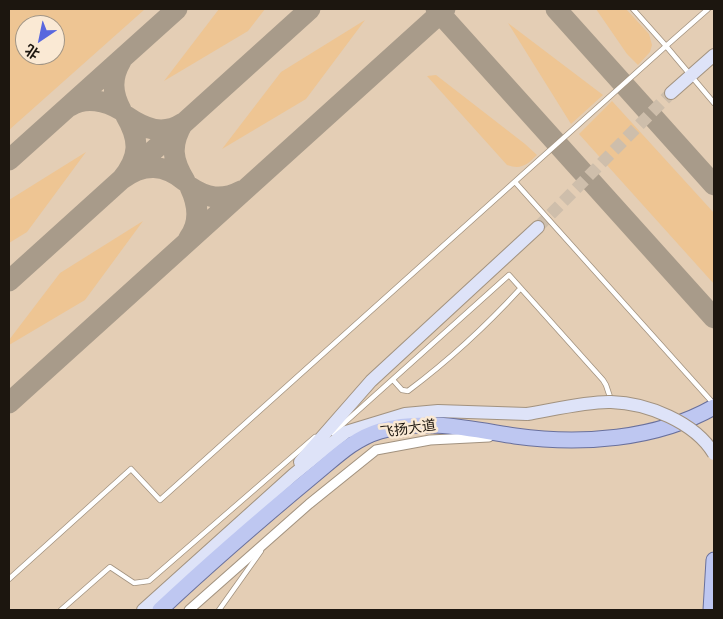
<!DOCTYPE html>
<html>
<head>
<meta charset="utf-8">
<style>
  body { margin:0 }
  #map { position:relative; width:723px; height:619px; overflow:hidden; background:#eddcc7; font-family:"Crimson Pro","Noto Sans SC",serif }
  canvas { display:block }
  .frame { position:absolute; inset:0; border:10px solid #1c160f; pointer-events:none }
  .north { position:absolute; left:15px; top:15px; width:50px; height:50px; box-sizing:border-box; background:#fae9d4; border:1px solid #a19585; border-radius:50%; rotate:214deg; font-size:14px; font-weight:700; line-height:20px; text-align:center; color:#1c160f }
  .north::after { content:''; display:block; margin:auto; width:18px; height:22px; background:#5967de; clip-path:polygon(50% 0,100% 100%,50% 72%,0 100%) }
</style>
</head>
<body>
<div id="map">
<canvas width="723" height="619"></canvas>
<div class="frame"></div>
<div class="north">北</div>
</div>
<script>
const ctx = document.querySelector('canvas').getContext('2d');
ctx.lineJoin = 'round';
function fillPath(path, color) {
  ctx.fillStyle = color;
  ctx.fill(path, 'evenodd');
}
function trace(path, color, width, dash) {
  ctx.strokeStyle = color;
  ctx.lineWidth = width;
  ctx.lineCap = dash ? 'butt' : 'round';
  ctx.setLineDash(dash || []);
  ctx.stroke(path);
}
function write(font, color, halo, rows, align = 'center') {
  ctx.font = font + ' "Crimson Pro","Noto Sans SC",serif';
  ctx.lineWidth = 5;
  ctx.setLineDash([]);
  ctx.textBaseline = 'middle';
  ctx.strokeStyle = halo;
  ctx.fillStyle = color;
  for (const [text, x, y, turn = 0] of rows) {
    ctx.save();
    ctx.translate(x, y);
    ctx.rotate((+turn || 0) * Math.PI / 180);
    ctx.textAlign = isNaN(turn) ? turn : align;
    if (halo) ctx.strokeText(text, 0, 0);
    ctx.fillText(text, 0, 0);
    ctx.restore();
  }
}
fillPath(new Path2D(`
  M9,9H714V610H9ZM25,25H55V55H25Z`), '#e4ceb5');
fillPath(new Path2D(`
  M9,9H145L9,130ZM25,25H55V55H25Z
  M219,9H265L248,31L164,81Z
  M596,9H626L649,34L652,45L650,52L638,65L627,54Z
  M365,20L306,99L222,149L281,72Z
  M508,23L603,95L571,124Z
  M436,75L525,144L537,155C527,165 521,170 507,165L427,76Z
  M612,101L714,213V284L579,134Z
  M86,152L27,232L9,243V200Z
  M143,221L85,300L9,345V340L60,273Z`), '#eec593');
trace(new Path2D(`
  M436,9L714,318
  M556,9L714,185
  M70,106C86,96 106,101 121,110C112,93 111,78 121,61
  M126,116C145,129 163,136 183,123C170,145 172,160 185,181C164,164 144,163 122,179C140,157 140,140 126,116Z
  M9,160L177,9
  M189,238C201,222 198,204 190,187C206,198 222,201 241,191
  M9,281L310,9
  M9,403L445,9`), '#a89b8a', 21);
trace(new Path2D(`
  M538,227L671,93`), '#cebeab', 12, [12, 6]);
const lane = new Path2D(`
  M633,9L666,46L708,9
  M515,182L713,403
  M393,380L402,390L408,391C448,361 487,325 520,289
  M333,433L509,275L603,380L606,385L611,400
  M9,579L131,469L160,500L666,46L714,103
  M61,610L110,567L134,583L149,581L315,437
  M219,610L261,551`);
const street = new Path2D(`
  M189,610L309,504L376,450L430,440L489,437`);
const secondary = new Path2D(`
  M671,93L714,55
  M300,462L371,381L538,227
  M143,610L293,475L346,432L405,414L438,411L527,414`);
const primary = new Path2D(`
  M160,610C210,563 261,519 314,475C335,458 353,439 380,431C425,418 470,429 515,436C580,445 656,440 714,407
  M711,610L714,560`);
trace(lane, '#a2927f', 6);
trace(street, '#a2927f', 11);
trace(secondary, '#a2927f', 14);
trace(primary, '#69709c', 17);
trace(lane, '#fff', 4.5);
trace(street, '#fff', 9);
trace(secondary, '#dee3f8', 12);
trace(primary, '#bec7f1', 15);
const secondaryBridge = new Path2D(`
  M527,414C551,410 589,401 611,402C647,403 695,422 714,454`);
trace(secondaryBridge, '#a2927f', 14, []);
trace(secondaryBridge, '#dee3f8', 12);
write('14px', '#1c160f', '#fae9d4', [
  ["飞扬大道",408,429,-8]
]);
</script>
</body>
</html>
